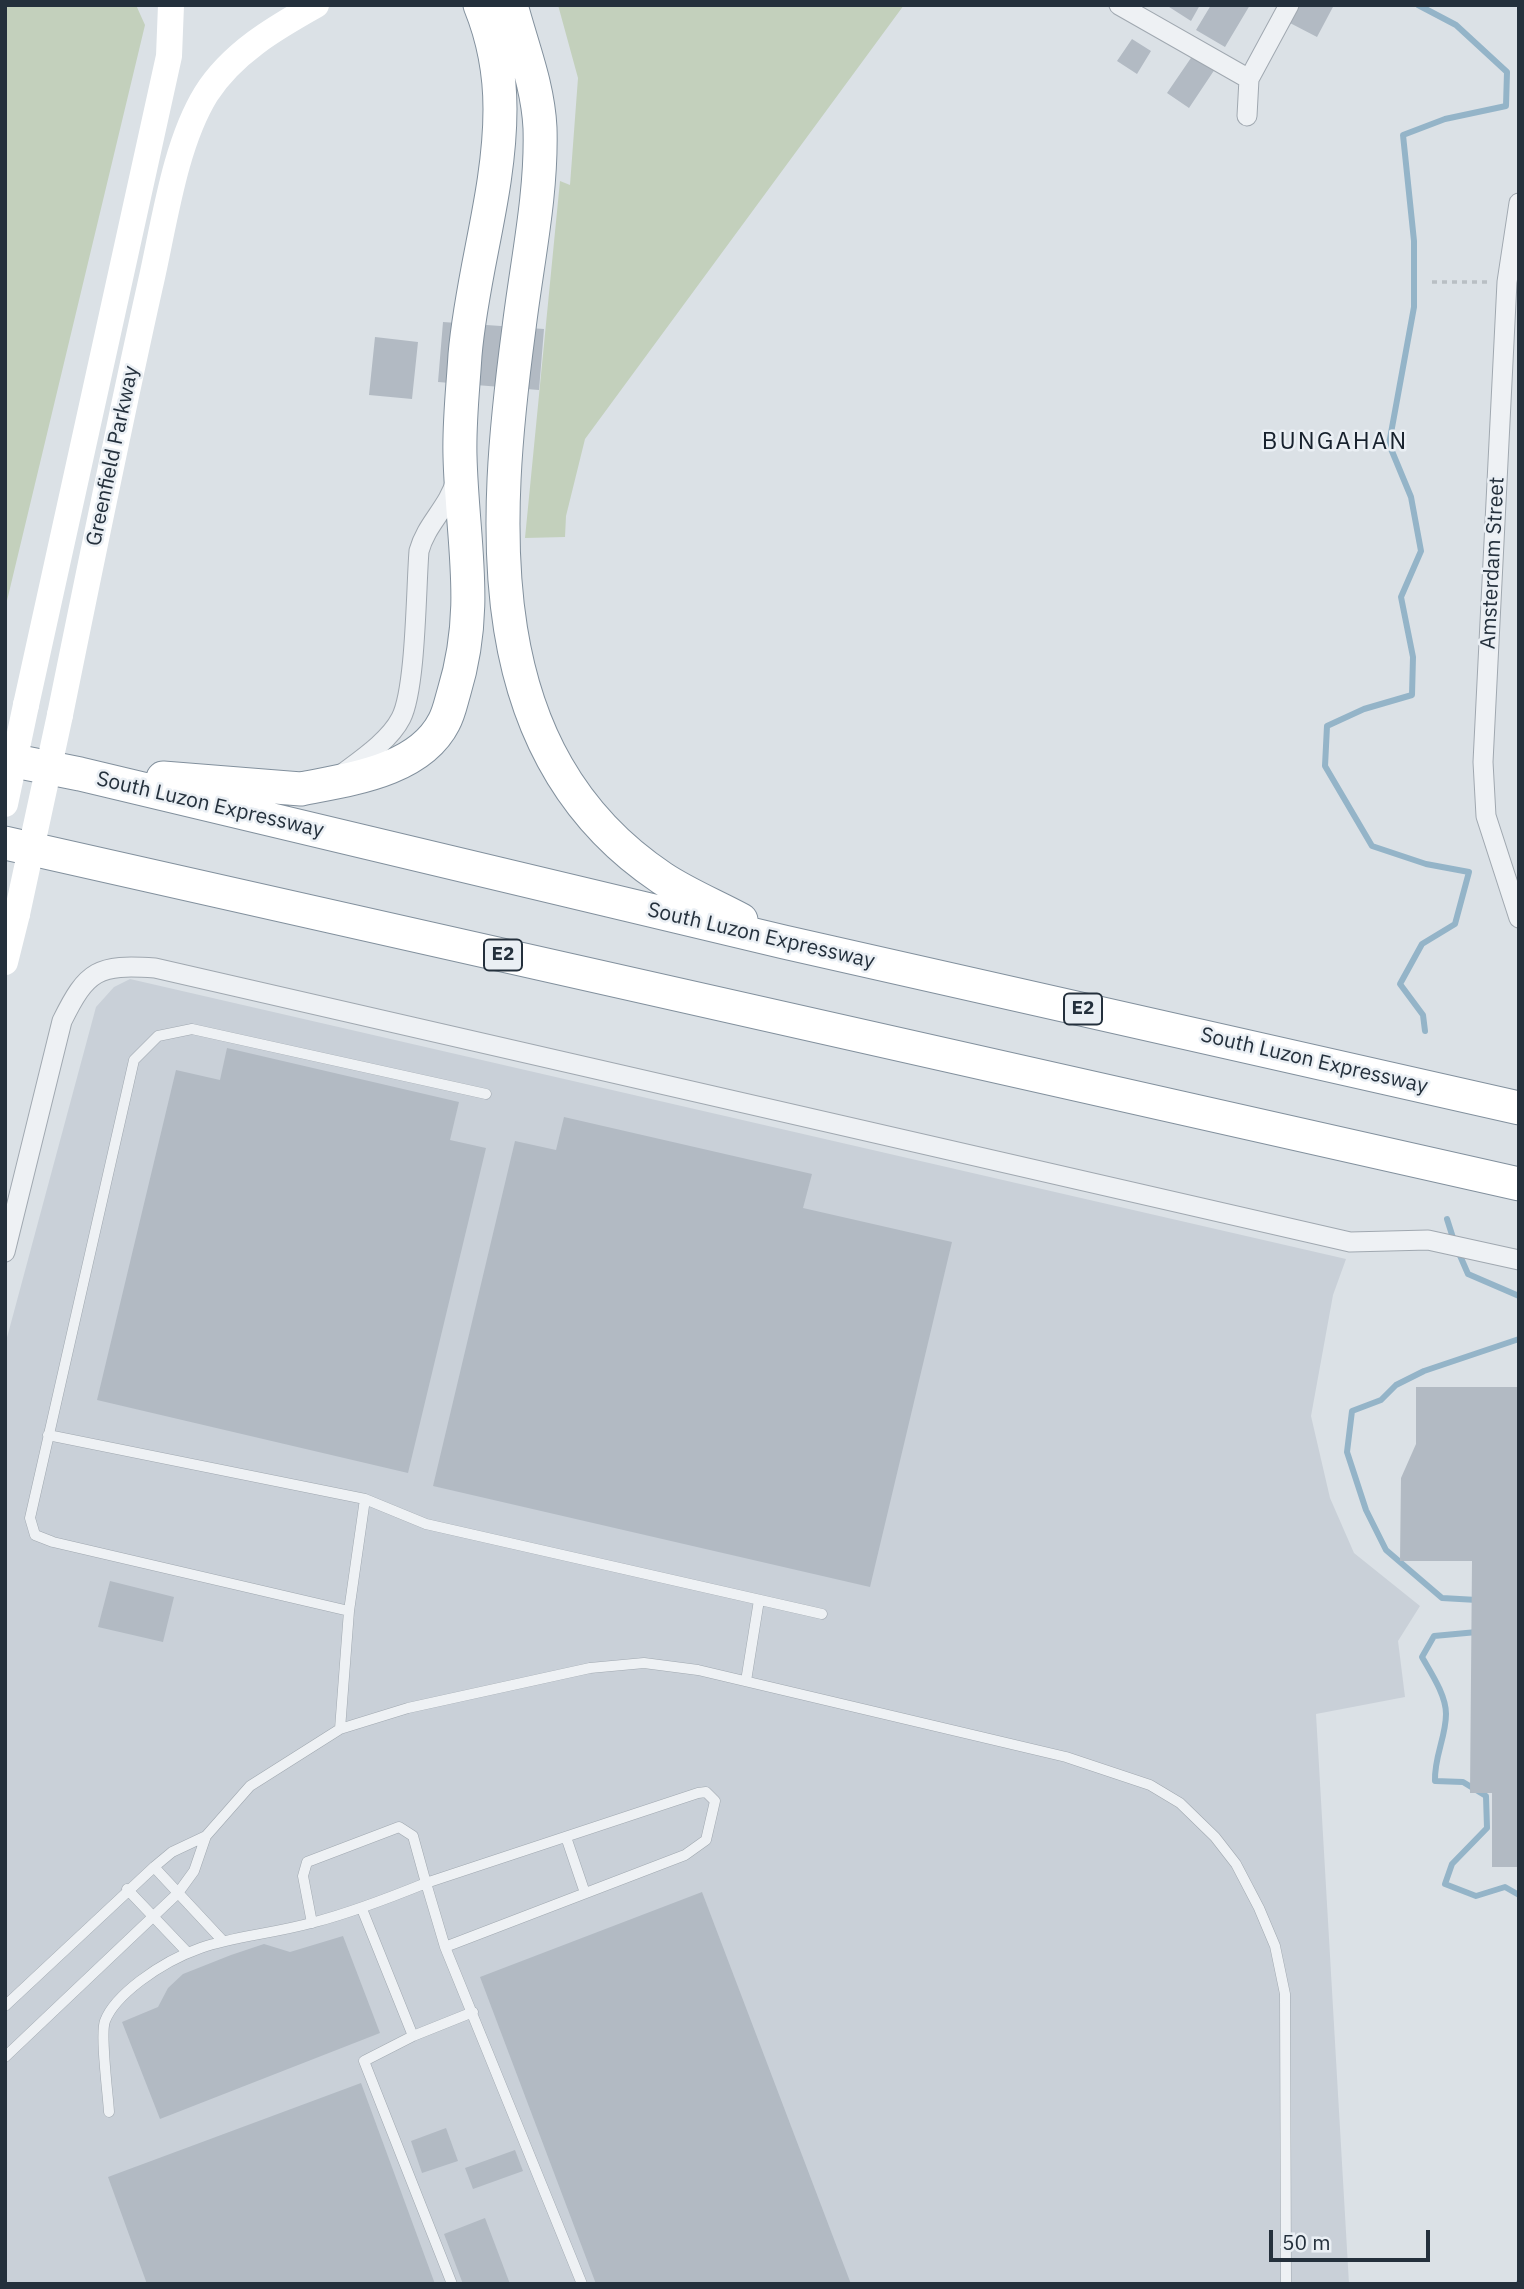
<!DOCTYPE html>
<html>
<head>
<meta charset="utf-8">
<style>
  body { margin:0 }
  #map { position:relative; width:1524px; height:2289px; overflow:hidden; background:#dbe1e6; font-family:"IBM Plex Sans",sans-serif }
  canvas { display:block }
  .frame { position:absolute; inset:0; border:7px solid #24303c; pointer-events:none }
  .scale { position:absolute; left:1269px; top:2230px; width:161px; height:32px; box-sizing:border-box; border:4px solid #24303c; border-top:0; padding-left:9px; font-size:21px; line-height:24px; white-space:nowrap; color:#24303c; -webkit-text-stroke:5px #eaeff4; paint-order:stroke }
</style>
</head>
<body>
<div id="map">
<canvas width="1524" height="2289"></canvas>
<div class="frame"></div>
<div class="scale">50 m</div>
</div>
<script>
const ctx = document.querySelector('canvas').getContext('2d');
ctx.lineJoin = 'round';
function fillPath(path, color) {
  ctx.fillStyle = color;
  ctx.fill(path, 'evenodd');
}
function trace(path, color, width, dash) {
  ctx.strokeStyle = color;
  ctx.lineWidth = width;
  ctx.lineCap = dash ? 'butt' : 'round';
  ctx.setLineDash(dash || []);
  ctx.stroke(path);
}
function write(font, color, halo, rows, align = 'center') {
  ctx.font = font + ' "IBM Plex Sans",sans-serif';
  ctx.lineWidth = 5;
  ctx.setLineDash([]);
  ctx.textBaseline = 'middle';
  ctx.strokeStyle = halo;
  ctx.fillStyle = color;
  for (const [text, x, y, turn = 0] of rows) {
    ctx.save();
    ctx.translate(x, y);
    ctx.rotate((+turn || 0) * Math.PI / 180);
    ctx.textAlign = isNaN(turn) ? turn : align;
    if (halo) ctx.strokeText(text, 0, 0);
    ctx.fillText(text, 0, 0);
    ctx.restore();
  }
}
fillPath(new Path2D(`
  M130,979L1346,1259L1333,1295L1311,1416L1330,1498L1354,1553L1420,1606L1398,1641L1405,1697L1316,1714L1349,2284H5V1345L96,1007L114,987Z`), '#c9d0d8');
fillPath(new Path2D(`
  M5,5H136L145,25L5,609Z
  M558,5H904L585,439L566,516L565,537L525,538L560,181L570,185L578,78Z`), '#c3d0bc');
trace(new Path2D(`
  M1418,5L1456,25L1507,72L1506,106L1445,119L1403,135L1414,241V307L1389,444L1411,497L1421,551L1401,597L1413,657L1412,695L1364,709L1327,726L1325,766L1372,846L1426,864L1469,872L1455,924L1422,944L1400,984L1423,1015L1425,1031
  M1447,1219L1454,1241
  M1458,1251L1468,1274L1519,1296
  M1477,1600L1442,1598L1386,1550L1366,1510L1347,1452L1352,1411L1381,1400L1396,1385L1424,1371L1519,1339
  M1477,1632L1434,1636L1422,1657C1431,1673 1446,1695 1446,1714C1446,1737 1434,1757 1435,1781L1463,1782L1486,1796L1487,1828L1452,1864L1445,1884L1476,1896L1505,1887L1519,1895
  M1519,2284V2283`), '#94b4c8', 6);
fillPath(new Path2D(`
  M1166,5H1200L1191,21Z
  M1211,5H1250L1225,47L1196,30Z
  M1299,5H1334L1317,37L1290,23Z
  M1132,39L1151,51L1137,74L1117,61Z
  M1193,55L1215,69L1189,108L1167,93Z
  M443,322L544,329L539,390L438,382Z
  M375,337L418,342L412,399L369,395Z
  M227,1048L459,1102L450,1140L486,1148L408,1473L97,1400L176,1070L220,1080Z
  M564,1117L812,1174L803,1208L952,1242L870,1587L433,1486L515,1141L556,1150Z
  M1416,1387H1519V1867H1492V1793H1470L1472,1561H1400L1401,1478L1416,1444Z
  M110,1581L174,1597L163,1642L98,1627Z
  M702,1892L851,2284H596L480,1977Z
  M343,1936L380,2033L160,2119L122,2022L158,2007L168,1988L183,1974L231,1955L264,1944L290,1952Z
  M361,2083L435,2284H147L108,2177Z
  M446,2128L458,2161L422,2173L411,2141Z
  M515,2150L523,2171L473,2189L465,2168Z
  M485,2218L510,2284H463L444,2234Z`), '#b2bac3');
const lane = new Path2D(`
  M48,1435L365,1499L426,1524L822,1614
  M349,1611L53,1542L35,1535L30,1518L134,1060L158,1036L192,1029L486,1094
  M746,1681L759,1600
  M340,1729L349,1611L365,1499
  M566,1837L585,1893
  M154,1867L222,1940
  M127,1889L187,1952
  M362,1909L413,2036
  M312,1923L303,1876L307,1862L399,1827L413,1836L426,1883L698,1793L706,1792L715,1801L706,1840L685,1855L445,1947
  M5,2006L154,1867L172,1852L206,1836L250,1786L340,1729L408,1708L590,1668L644,1663L698,1670L1066,1757L1150,1785L1180,1803L1215,1837L1236,1864L1259,1908L1275,1946L1285,1994L1286,2284
  M5,2057L178,1893L194,1871L206,1836
  M109,2112C108,2094 100,2034 105,2021C111,2005 127,1991 140,1981C202,1934 246,1941 315,1922C353,1912 389,1898 426,1883L445,1947L582,2284
  M452,2284L364,2061L413,2036L473,2012`);
const street = new Path2D(`
  M1119,5L1249,79
  M1247,116L1249,79L1289,5
  M1519,203L1507,282L1483,762L1486,816L1519,918
  M342,774C362,759 390,740 401,718C416,689 416,588 419,551C426,524 449,507 456,480
  M5,1252L62,1021C87,970 98,964 155,968L1350,1242L1428,1240L1519,1260`);
const highway = new Path2D(`
  M511,5C522,47 538,85 540,128C542,194 527,262 519,328C493,523 475,753 662,878C686,894 715,906 741,920
  M5,759L80,774L784,942L1519,1108
  M163,778L301,789C350,779 419,771 444,722C449,713 451,702 454,692C480,607 462,541 460,456C459,422 463,388 465,355C472,272 500,192 500,109C500,74 493,37 480,5
  M5,843L1519,1184`);
trace(lane, '#a0a8b0', 11);
trace(street, '#a0a8b0', 21);
trace(highway, '#82909d', 35);
trace(new Path2D(`
  M1432,282H1488`), '#b9bfc4', 3.5, [5, 5]);
trace(lane, '#eef1f4', 10);
trace(street, '#eef1f4', 19);
trace(new Path2D(`
  M26,705L169,56L171,5
  M60,715C89,572 118,429 150,286C164,226 174,146 206,94C232,53 275,28 316,5
  M5,962L17,914`), '#fff', 26);
trace(highway, '#fff', 33);
trace(new Path2D(`
  M5,804L26,705
  M17,914L60,715`), '#fff', 26);
for (const [x, y, w] of [
  [503,955,38],
  [1083,1009,38]
]) {
  const box = new Path2D();
  box.roundRect(x - w / 2, y - 15.5, w, 31, 5);
  ctx.fillStyle = '#eaeff4';
  ctx.fill(box);
  trace(box, '#24303c', 2);
}
write('bold 19px', '#24303c', null, [
  ["E2",503,955],
  ["E2",1083,1009]
]);
write('21px', '#24303c', '#eaeff4', [
  ["Greenfield Parkway",113,456,-78],
  ["Amsterdam Street",1493,563,-87],
  ["South Luzon Expressway",210,805,13],
  ["South Luzon Expressway",761,936,13],
  ["South Luzon Expressway",1314,1061,13]
]);
ctx.letterSpacing = '2px';
write('24px', '#17212d', '#eaeff4', [
  ["BUNGAHAN",1335,442]
]);
ctx.letterSpacing = '0px';
</script>
</body>
</html>
